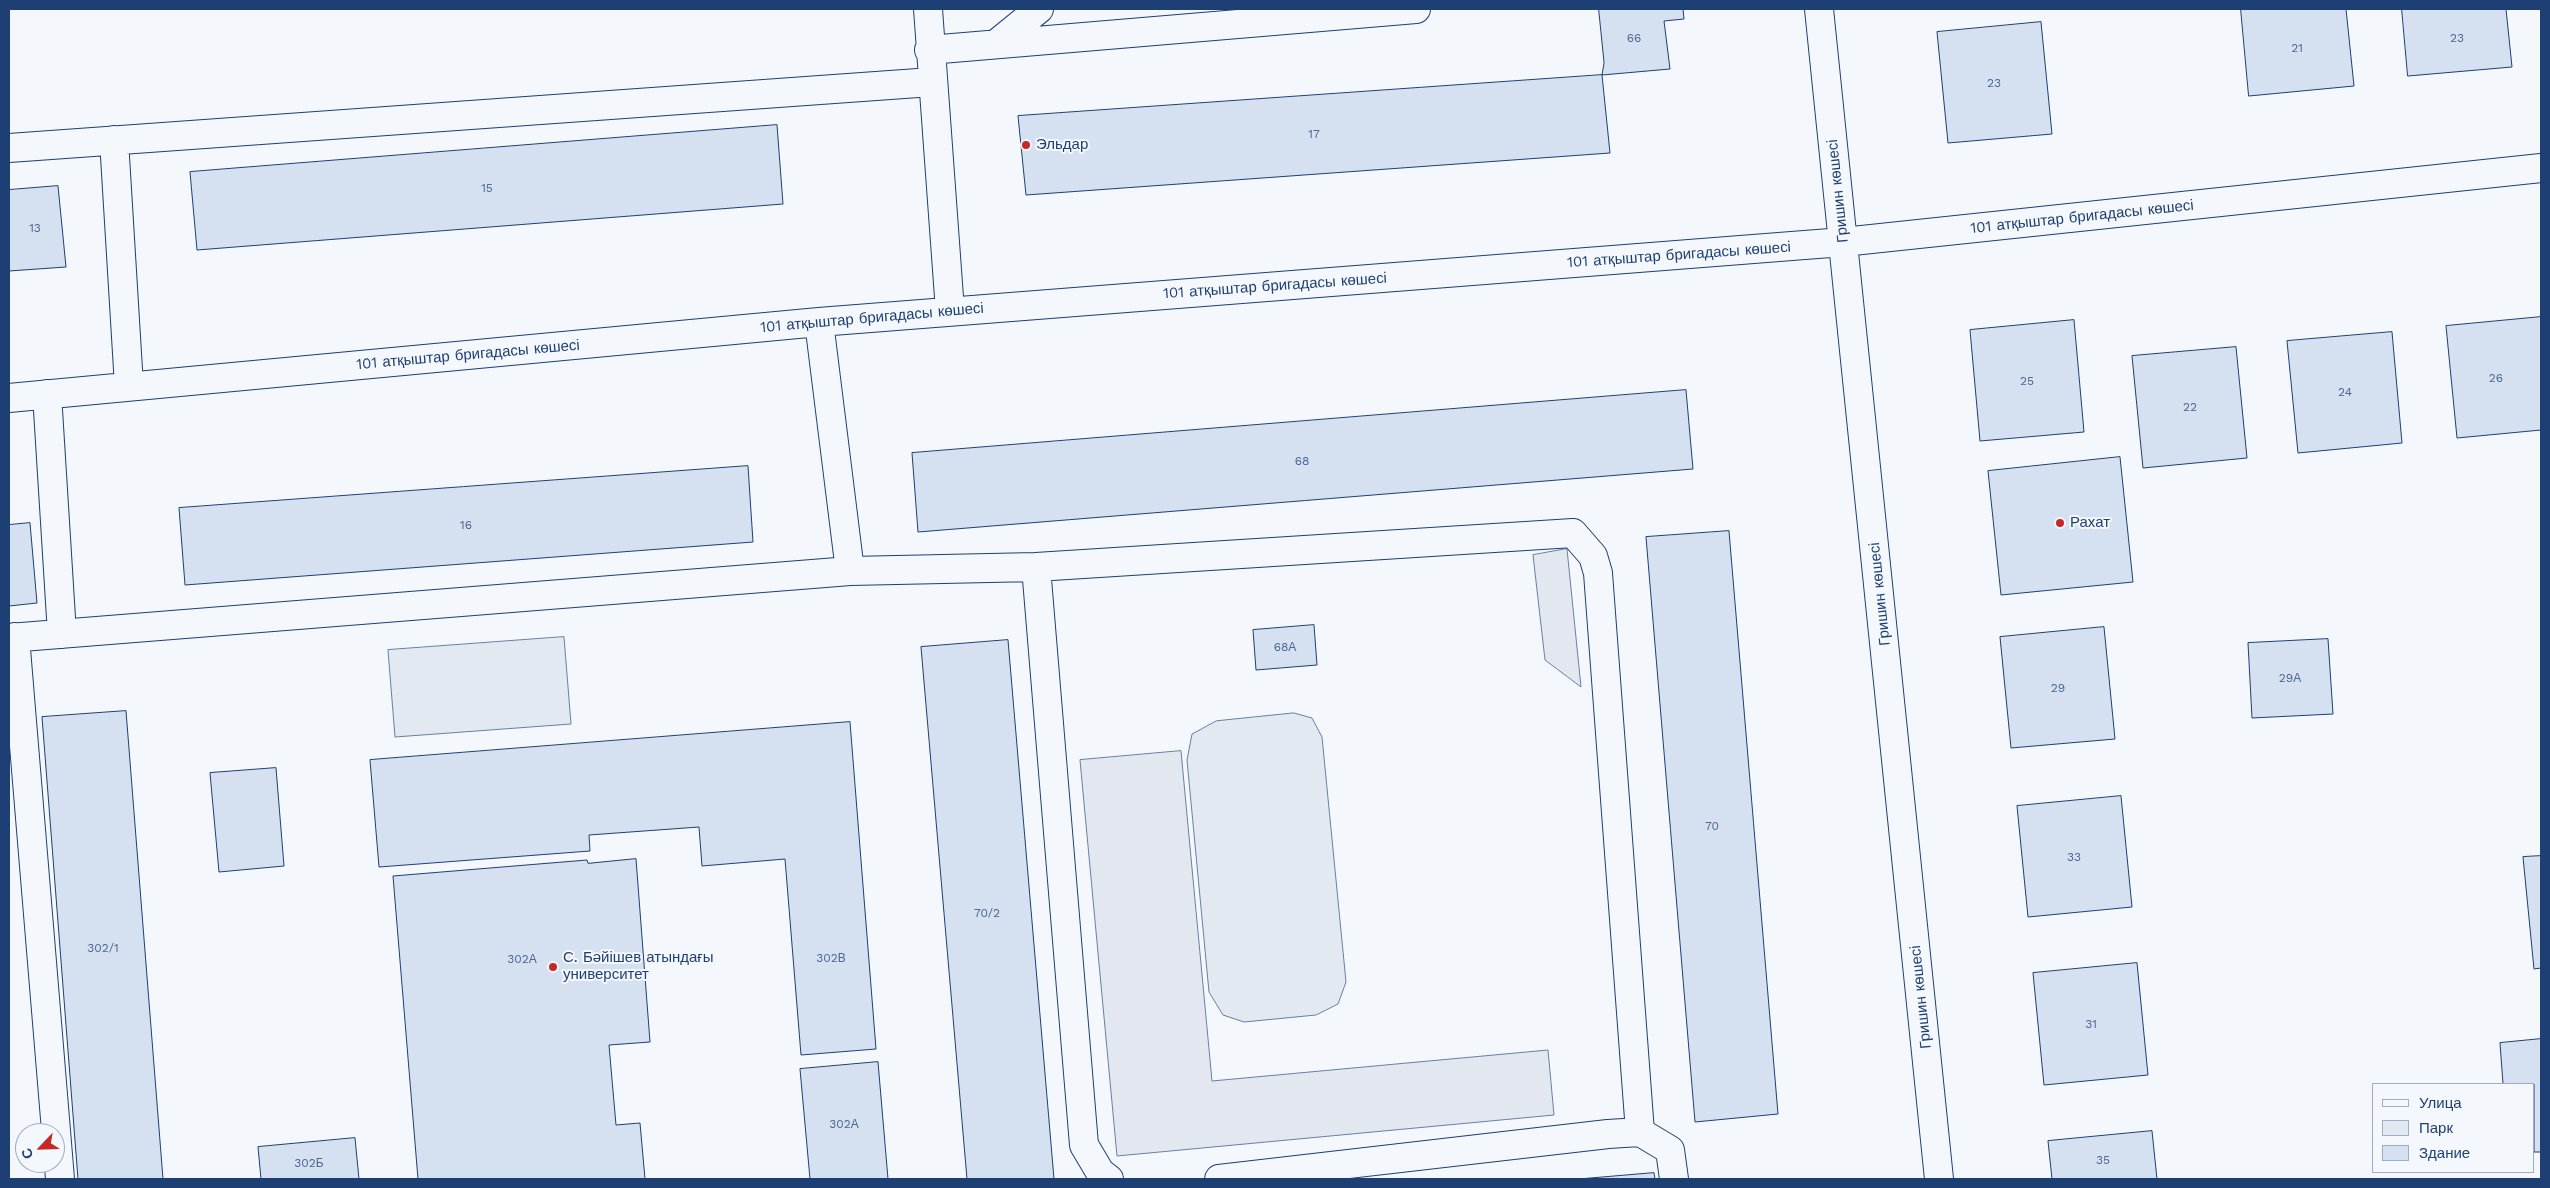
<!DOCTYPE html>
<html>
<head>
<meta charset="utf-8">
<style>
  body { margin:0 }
  #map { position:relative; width:2550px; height:1188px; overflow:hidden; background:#f4f7fb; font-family:"Work Sans",sans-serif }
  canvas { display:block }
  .frame { position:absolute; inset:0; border:10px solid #1d3f73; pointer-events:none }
  .legend { position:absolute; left:2372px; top:1083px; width:162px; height:90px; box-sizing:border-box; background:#f4f7fb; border:1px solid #9eadc5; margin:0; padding:6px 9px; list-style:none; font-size:15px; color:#1d3f73 }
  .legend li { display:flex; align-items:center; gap:10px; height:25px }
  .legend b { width:25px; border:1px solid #9eadc5 }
  .north { position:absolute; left:15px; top:1123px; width:50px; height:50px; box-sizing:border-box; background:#f4f7fb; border:1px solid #9eadc5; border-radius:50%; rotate:246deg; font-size:14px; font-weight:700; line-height:20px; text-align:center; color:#1d3f73 }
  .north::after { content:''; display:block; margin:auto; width:18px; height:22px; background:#c62828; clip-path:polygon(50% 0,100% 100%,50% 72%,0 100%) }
</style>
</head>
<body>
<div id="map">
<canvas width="2550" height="1188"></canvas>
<div class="frame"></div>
<ul class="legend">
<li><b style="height:6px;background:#f4f7fb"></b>Улица</li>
<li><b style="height:14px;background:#e3e9f0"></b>Парк</li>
<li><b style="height:14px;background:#d5e0f0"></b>Здание</li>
</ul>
<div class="north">С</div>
</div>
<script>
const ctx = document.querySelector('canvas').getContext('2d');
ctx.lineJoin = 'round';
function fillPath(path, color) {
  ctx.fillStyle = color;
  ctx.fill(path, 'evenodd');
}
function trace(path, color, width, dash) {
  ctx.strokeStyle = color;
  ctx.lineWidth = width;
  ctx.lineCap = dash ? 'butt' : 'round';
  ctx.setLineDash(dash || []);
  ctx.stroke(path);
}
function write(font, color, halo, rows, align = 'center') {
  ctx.font = font + ' "Work Sans",sans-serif';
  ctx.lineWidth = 4;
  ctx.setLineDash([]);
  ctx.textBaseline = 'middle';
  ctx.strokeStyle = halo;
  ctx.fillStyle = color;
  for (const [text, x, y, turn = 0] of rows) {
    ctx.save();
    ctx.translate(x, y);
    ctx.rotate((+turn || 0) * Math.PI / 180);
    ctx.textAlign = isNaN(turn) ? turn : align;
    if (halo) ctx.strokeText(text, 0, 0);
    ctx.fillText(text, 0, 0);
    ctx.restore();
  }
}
const green = new Path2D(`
  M564,637L571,724L395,737L388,650Z
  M1294,713L1312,718L1322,737L1346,982L1338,1004L1316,1015L1244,1022L1223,1015L1209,992L1187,760L1192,734L1216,721Z`);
fillPath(green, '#e3e9f0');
trace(green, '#687fa3', 1);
const parking = new Path2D(`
  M1567,549L1581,687L1545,660L1533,555Z
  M1181,751L1212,1081L1548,1050L1554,1115L1117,1156L1080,760Z`);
fillPath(parking, '#e3e8f0');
trace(parking, '#687fa3', 1);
const building = new Path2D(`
  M1599,9H1683L1684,19L1664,21L1670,69L1602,75L1604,63Z
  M2241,9H2346L2354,86L2249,96Z
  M2402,9H2506L2512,67L2408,76Z
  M2041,22L2052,134L1948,143L1937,32Z
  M1602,75L1610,153L1026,195L1018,116Z
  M777,125L783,204L197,250L190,172Z
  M58,186L66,267L9,271V190Z
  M2541,317V430L2457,438L2446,326Z
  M2074,320L2084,432L1980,441L1970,330Z
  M2392,332L2402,443L2298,453L2287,341Z
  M2236,347L2247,458L2143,468L2132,356Z
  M1686,390L1693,469L918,532L912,453Z
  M2120,457L2133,582L2001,595L1988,471Z
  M748,466L753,542L185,585L179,508Z
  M30,523L37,603L9,606V525Z
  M1729,531L1778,1114L1695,1122L1646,537Z
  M1314,625L1317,665L1256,670L1253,630Z
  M2104,627L2115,739L2011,748L2000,637Z
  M2328,639L2333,714L2252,718L2248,643Z
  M1008,640L1054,1179H967L921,647Z
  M126,711L163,1179H78L42,717Z
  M850,722L876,1049L801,1055L785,859L702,866L699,827L589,835L590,851L379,867L370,760Z
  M276,768L284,866L219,872L210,773Z
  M2121,796L2132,907L2028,917L2017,806Z
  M2541,856V968L2534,969L2523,857Z
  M636,859L650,1042L609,1045L616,1125L640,1123L645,1179H418L393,876L587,860L588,863Z
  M2137,963L2148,1075L2044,1085L2033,973Z
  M2541,1039V1152H2534V1084H2503L2500,1043Z
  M878,1062L888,1179H810L800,1069Z
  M2152,1131L2157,1179H2052L2048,1141Z
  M355,1138L359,1179H261L258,1147Z
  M1654,1173L1655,1179H1579Z`);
fillPath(building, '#d5e0f0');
trace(building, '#1d3f73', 1);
const minor = new Path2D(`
  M928,9L950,311
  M1819,9L1939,1179
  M996,44L1039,9
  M929,50L1416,9
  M114,140L129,386
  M9,148L932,82
  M819,322L850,571
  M47,394L62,634
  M9,398L819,322L1843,242L2541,168
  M1036,567L1084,1145L1100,1172L1109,1179
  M15,637L60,1179
  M9,638L850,571L1036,567L1573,533L1593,556L1598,573L1640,1132
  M1219,1179L1608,1134L1640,1132L1670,1150L1674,1179`);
trace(minor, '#1d3f73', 30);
trace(minor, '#f4f7fb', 28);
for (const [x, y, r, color] of [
  [1026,145,5,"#c62828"],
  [2060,523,5,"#c62828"],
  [553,967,5,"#c62828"]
]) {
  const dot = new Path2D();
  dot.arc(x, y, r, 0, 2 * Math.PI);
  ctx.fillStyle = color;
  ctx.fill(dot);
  trace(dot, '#f4f7fb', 2);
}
write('12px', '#4b6792', null, [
  ["66",1634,38],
  ["23",2457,38],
  ["21",2297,48],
  ["23",1994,83],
  ["17",1314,134],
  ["15",487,188],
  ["13",35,228],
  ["26",2496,378],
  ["25",2027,381],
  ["24",2345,392],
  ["22",2190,407],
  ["68",1302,461],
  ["16",466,525],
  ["68А",1285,647],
  ["29А",2290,678],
  ["29",2058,688],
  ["70",1712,826],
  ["33",2074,857],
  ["70/2",987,913],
  ["302/1",103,948],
  ["302В",831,958],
  ["302А",522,959],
  ["31",2091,1024],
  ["302А",844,1124],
  ["35",2103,1160],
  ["302Б",309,1163]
]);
write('15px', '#1d3f73', '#f4f7fb', [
  ["Эльдар",1036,145],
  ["Рахат",2070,523],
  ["С. Бәйішев атындағы",563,958],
  ["университет",563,975]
], 'left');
write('15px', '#1d3f73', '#f4f7fb', [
  ["Гришин көшесі",1838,191,-96],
  ["101 атқыштар бригадасы көшесі",2082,217,-6],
  ["101 атқыштар бригадасы көшесі",1679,255,-4],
  ["101 атқыштар бригадасы көшесі",1275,286,-4],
  ["101 атқыштар бригадасы көшесі",872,318,-5],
  ["101 атқыштар бригадасы көшесі",468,355,-5],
  ["Гришин көшесі",1880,594,-96],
  ["Гришин көшесі",1921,997,-96]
]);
</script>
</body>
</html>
